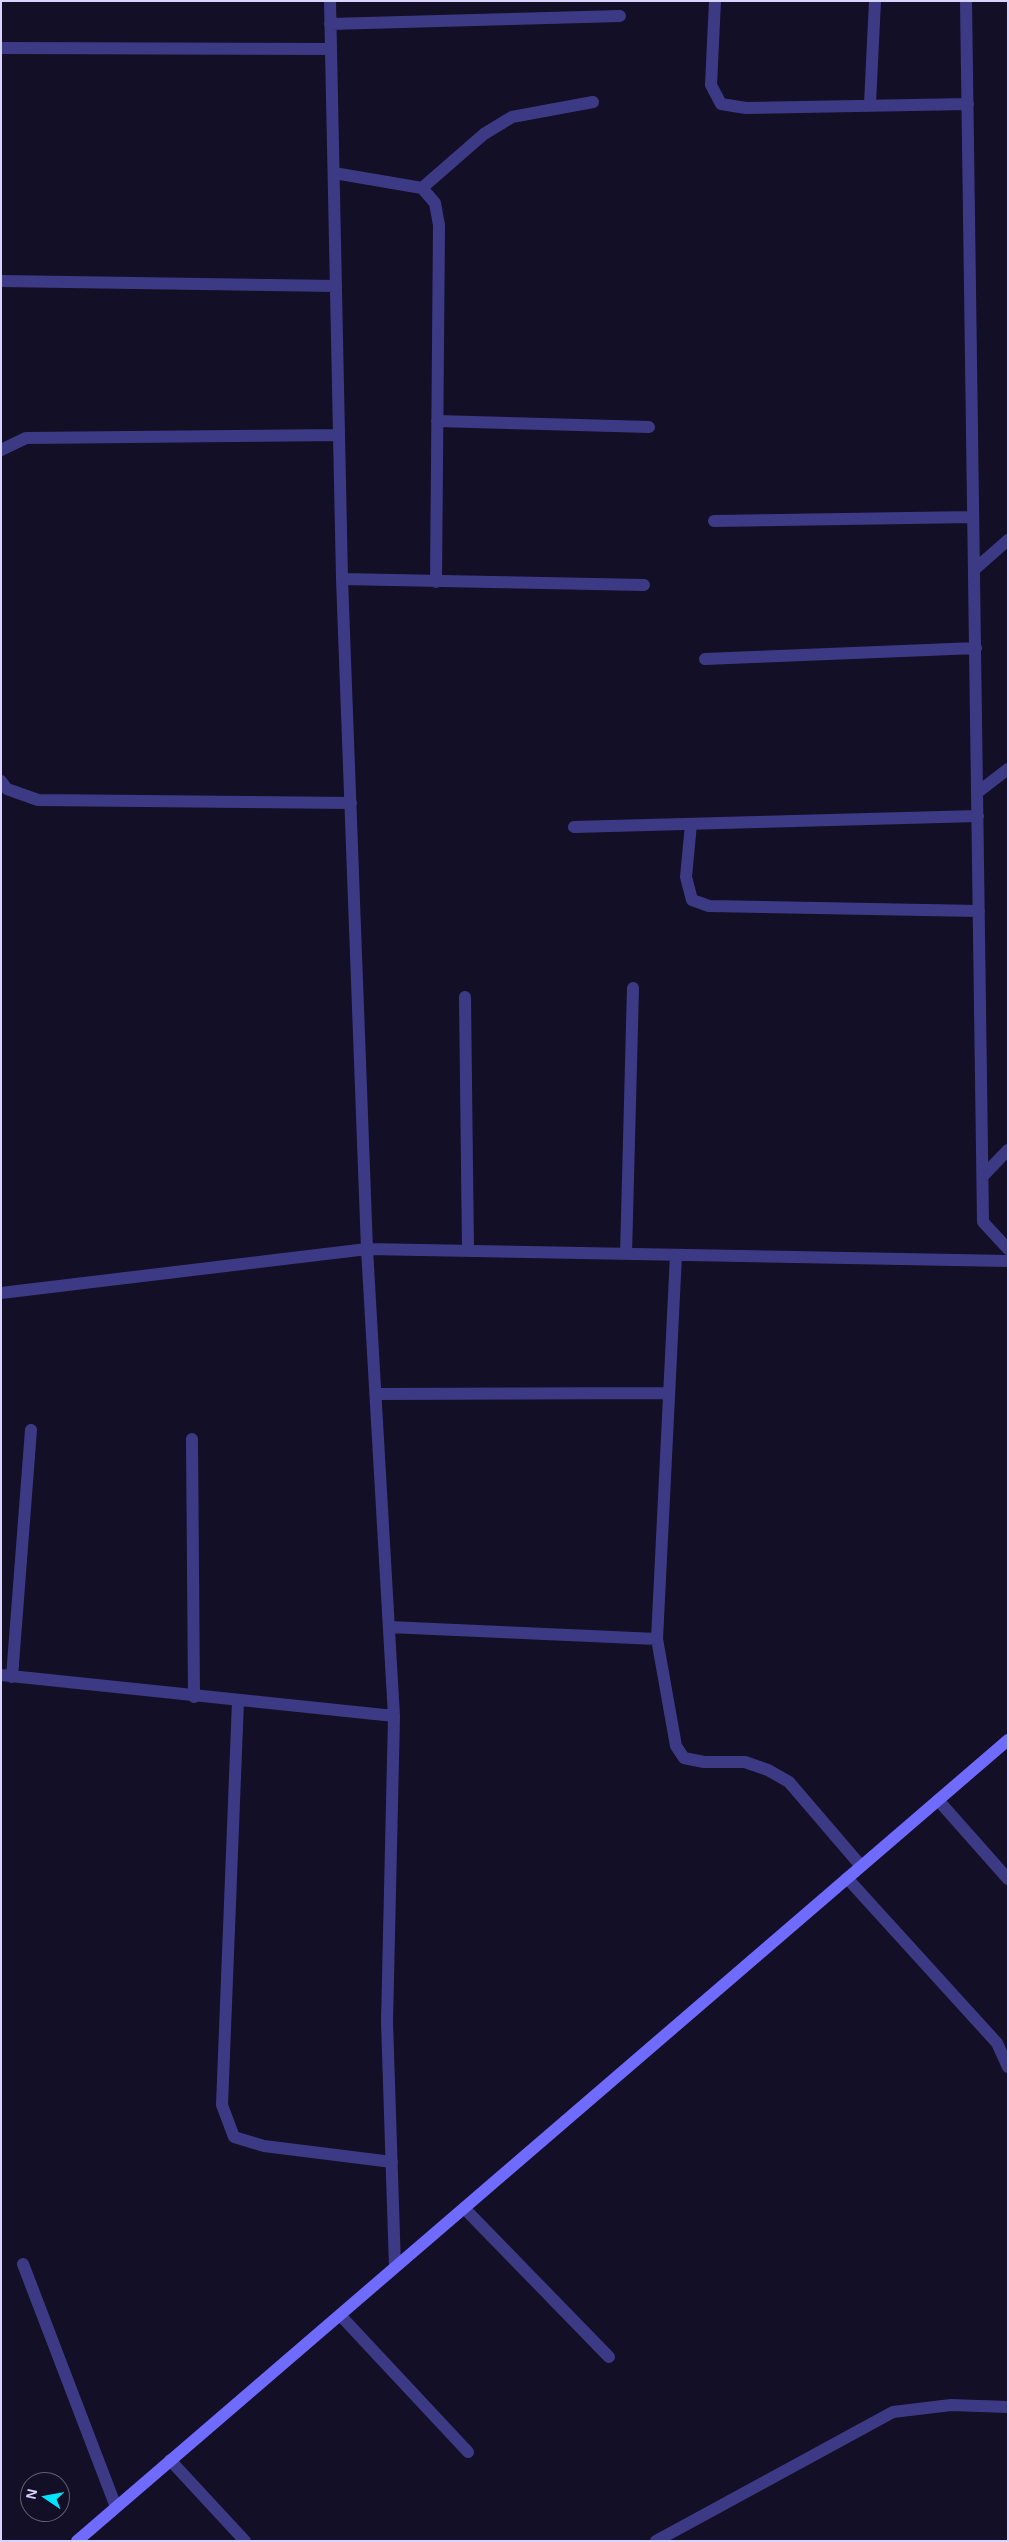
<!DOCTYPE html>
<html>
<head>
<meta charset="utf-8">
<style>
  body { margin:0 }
  #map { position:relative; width:1009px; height:2542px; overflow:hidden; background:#130f26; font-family:Helvetica,sans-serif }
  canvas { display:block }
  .frame { position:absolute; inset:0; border:2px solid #d9d4ff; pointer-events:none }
  .north { position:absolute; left:20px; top:2472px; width:50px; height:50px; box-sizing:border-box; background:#130f26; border:1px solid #625e7d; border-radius:50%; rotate:282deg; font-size:14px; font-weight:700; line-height:20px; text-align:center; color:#d9d4ff }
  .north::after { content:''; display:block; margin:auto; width:18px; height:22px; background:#00e5ff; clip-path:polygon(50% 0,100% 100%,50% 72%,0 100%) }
</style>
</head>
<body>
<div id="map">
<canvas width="1009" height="2542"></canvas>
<div class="frame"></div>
<div class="north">N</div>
</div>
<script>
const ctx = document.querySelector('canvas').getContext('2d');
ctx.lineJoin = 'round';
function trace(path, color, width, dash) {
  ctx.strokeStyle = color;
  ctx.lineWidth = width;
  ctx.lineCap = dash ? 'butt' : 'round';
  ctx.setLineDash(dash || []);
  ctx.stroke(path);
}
trace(new Path2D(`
  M983,1176L1008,1150`), '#3d3a85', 12);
trace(new Path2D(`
  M330,1L342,579L367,1249L394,1716
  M715,1L711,85L721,104L746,108L968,104
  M966,1L983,1222L1008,1249
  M330,24L620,16
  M1,48L331,49
  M870,104L875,1
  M334,173L422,188L435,203L439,225L436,582
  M422,188L484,134L512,117L593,102
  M1,281L336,286
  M437,421L649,427
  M1,450L26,438L339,435
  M714,521L973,517
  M975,569L1008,540
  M342,579L644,585
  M705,659L976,648
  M1,781L7,789L38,800L351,803
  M978,792L1008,769
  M691,824L686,877L692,900L709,906L979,911
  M574,827L978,816
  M465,997L468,1251
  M626,1254L633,988
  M676,1255L657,1639L676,1746L684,1758L704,1762H745L768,1770L789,1782L861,1866
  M1,1293L367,1249L1008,1261
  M376,1394L669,1393
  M192,1439L194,1697
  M389,1627L657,1639
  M1,1675L394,1716L387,2022L395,2267
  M12,1677L31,1430
  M238,1701L222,2105L234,2137L264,2146L392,2162
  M938,1800L1008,1879
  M847,1878L997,2043L1008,2067
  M464,2208L609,2357
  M23,2264L116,2507
  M340,2315L468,2452
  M170,2460L245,2541
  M656,2541L893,2412L951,2405L1008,2407`), '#3d3a85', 12);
trace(new Path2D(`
  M77,2541L1008,1740`), '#6f6bff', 12);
</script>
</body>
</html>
